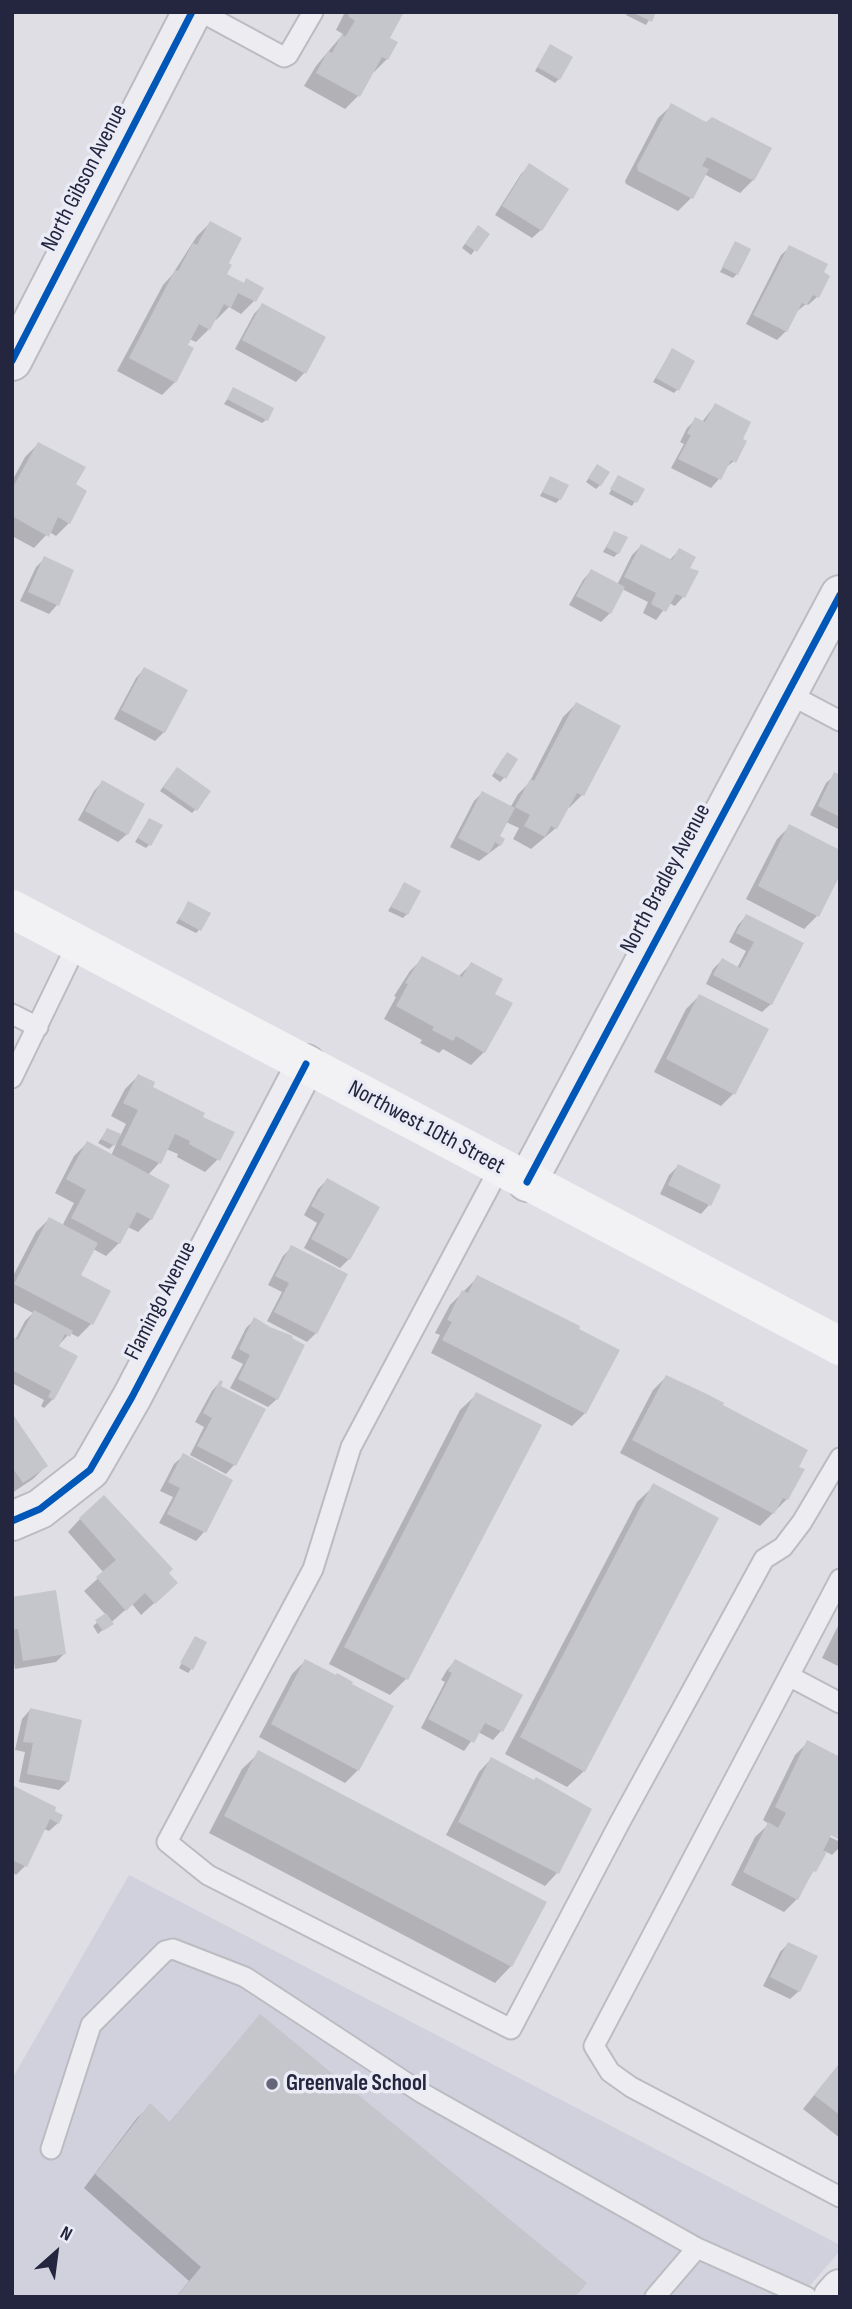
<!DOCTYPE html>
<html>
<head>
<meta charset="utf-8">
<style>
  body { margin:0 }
  #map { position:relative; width:852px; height:2309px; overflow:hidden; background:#dedee4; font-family:"Sofia Sans Condensed",sans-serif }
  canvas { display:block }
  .frame { position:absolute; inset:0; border:14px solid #24253e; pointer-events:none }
  .north { position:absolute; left:21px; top:2218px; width:70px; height:70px; -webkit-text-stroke:5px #eaebf5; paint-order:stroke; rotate:28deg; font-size:19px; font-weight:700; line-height:28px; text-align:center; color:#24253e }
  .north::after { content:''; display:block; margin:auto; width:24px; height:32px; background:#24253e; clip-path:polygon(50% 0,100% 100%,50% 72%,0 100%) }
</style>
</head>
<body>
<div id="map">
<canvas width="852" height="2309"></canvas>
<div class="frame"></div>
<div class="north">N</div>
</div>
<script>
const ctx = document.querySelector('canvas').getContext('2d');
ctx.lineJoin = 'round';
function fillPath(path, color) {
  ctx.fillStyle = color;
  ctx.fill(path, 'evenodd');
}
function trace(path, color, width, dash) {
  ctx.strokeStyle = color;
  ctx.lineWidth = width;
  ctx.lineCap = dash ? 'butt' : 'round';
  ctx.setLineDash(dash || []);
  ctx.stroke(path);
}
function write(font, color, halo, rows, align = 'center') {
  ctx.font = font + ' "Sofia Sans Condensed",sans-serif';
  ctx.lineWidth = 7;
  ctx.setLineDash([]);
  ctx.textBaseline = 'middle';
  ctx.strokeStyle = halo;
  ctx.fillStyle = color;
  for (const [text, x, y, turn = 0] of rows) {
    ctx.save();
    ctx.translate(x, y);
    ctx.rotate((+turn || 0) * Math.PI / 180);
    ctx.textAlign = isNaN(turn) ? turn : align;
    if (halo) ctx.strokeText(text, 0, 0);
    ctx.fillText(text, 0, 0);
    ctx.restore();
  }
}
fillPath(new Path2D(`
  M129,1875L840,2245V2251L800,2297H12V2079Z`), '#d1d1dd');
fillPath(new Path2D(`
  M345,12H402L388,39L387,59L374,72L372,71L358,96L345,109L304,86L316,66L343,34L336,30Z
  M627,12H654L646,25L626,15Z
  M547,50L559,79L555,83L535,71Z
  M671,106L753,180L740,193L704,174L691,198L678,211L626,184L625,181L658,118Z
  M530,165L541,230L532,238L495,215L521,174Z
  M210,223L226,264L225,274L243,284L246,281L261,288L254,301L241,314L229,307L216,320L214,319L209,329L196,342L189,339L175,382L162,395L117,371L163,285L172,275L197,236Z
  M474,231L487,234L471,255L462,248Z
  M736,243L737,274L733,278L720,272Z
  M790,247L817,297L808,305L806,304L796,312L786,331L777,340L746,324L781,255Z
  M262,305L324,338L304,373L296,382L235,349L254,314Z
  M672,350L678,389L674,393L653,382Z
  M234,389L266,420L262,423L224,404Z
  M715,405L734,461L724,469L719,479L711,488L671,468L684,444L680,442L687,428L696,419L702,422Z
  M38,444L74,485L69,523L56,536L49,532L34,548L12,536V481L25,457Z
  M597,466L600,485L596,489L586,482Z
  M550,478L560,499L556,503L540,496Z
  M617,479L642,490L632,506L609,494Z
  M614,533L618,553L614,557L603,552Z
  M641,546L669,561L679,550L683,597L675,606L669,603L656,620L643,613L648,602L622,589L610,613L601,622L569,605L583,580L591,571L617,585L632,555Z
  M45,558L57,605L49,614L20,601L36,567Z
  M144,669L164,732L155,741L114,719L136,678Z
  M576,704L619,726L582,795L569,808L567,807L556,828L531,849L513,839L519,828L506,822L498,837L500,845L479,861L450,847L474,801L482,793L510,808L518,794L529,783L563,717Z
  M503,758L504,778L500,782L492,776Z
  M173,773L196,809L192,813L160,791Z
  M835,775L840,777V830L810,815L826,783Z
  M102,782L127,834L118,842L78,820L94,791Z
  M146,824L150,844L146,848L135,842Z
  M790,826L817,916L804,929L746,899L777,839Z
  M404,884L407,914L403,918L388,911Z
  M188,904L200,929L196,933L176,923Z
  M746,916L801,944L771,1004L762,1012L706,984L713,969L722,960L737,968L746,951L729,942L738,925Z
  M423,958L458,977L471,964L493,995L484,1052L471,1065L443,1049L439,1053L420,1043L422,1040L384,1019L396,997L394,996L410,971Z
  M699,996L734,1093L721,1106L654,1072L686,1009Z
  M138,1076L151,1088L200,1118L218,1159L205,1172L177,1157L178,1154L166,1149L159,1163L148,1175L168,1186L151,1219L138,1232L128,1227L119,1243L106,1256L93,1249L78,1276L108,1292L91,1324L78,1337L70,1333L57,1347L53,1399L44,1408L41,1406L44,1400L12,1383V1338L15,1340L25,1321L33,1313L12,1302V1278L36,1232L49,1219L62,1226L74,1203L55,1193L74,1156L87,1143L111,1156L117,1142L109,1149L98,1143L107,1130L120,1136L126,1124L111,1116L125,1089Z
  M678,1166L709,1205L701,1214L660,1194L669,1175Z
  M327,1180L349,1259L340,1268L304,1248L317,1223L304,1215L318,1189Z
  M292,1247L316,1333L307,1342L267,1321L282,1292L268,1285L283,1256Z
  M478,1277L585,1413L572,1426L431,1353L440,1335L435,1333L450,1305Z
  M255,1319L277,1399L268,1407L230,1388L243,1364L231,1358L246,1328Z
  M666,1377L797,1467L787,1499L760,1526L620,1453L653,1390Z
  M220,1382L219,1387L234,1465L226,1474L190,1455L204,1427L195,1422L212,1391Z
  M477,1394L406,1679L390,1695L329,1664L460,1410Z
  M12,1416L46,1466L33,1479L12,1493Z
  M183,1456L230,1481L204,1532L196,1541L159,1523L173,1497L160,1491L174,1464Z
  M654,1486L584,1771L567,1787L505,1754L637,1502Z
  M80,1519L166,1573L162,1596L141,1615L132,1604L98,1634L93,1626L106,1615L84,1591L104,1573L68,1532Z
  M12,1599L64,1654L56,1662L15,1669L12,1651Z
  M840,1622V1667L822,1658Z
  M194,1640L191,1669L188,1673L179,1668Z
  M305,1661L358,1770L345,1783L259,1737L292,1674Z
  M455,1661L520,1696L501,1731L493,1740L478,1732L464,1751L421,1728L445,1682L441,1680L447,1670Z
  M30,1710L68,1781L59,1790L19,1782L25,1752L15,1750L22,1719Z
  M808,1742L824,1830L822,1833L840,1842V1847L832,1855L825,1851L797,1899L784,1912L731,1885L755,1837L769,1824L763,1820L795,1755Z
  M259,1753L511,1966L495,1983L209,1833L242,1769Z
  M491,1759L557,1873L545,1886L446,1835L479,1772Z
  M12,1787L58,1823L49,1831L44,1829L25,1866L16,1875L12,1872Z
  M788,1944L799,1991L790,1999L763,1986L780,1952Z
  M260,2016L573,2297H176L189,2281L84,2188L137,2118L150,2106L169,2123Z
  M840,2063V2138L803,2109Z`), '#0003');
fillPath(new Path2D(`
  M350,12H404L390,38L398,42L388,60L382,57L360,97L316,73L328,51L332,53L342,34L345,37L355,21L348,16Z
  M632,12H656L652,22Z
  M550,44L573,57L560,80L537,67Z
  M671,103L706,122L712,117L772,148L754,181L707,157L702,166L709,169L693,199L638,171L637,166Z
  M529,163L569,189L542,231L502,206Z
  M210,221L242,238L229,263L232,265L227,274L244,283L246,278L264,288L256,302L238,293L231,308L224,304L210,330L199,324L188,345L194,348L176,383L129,358L175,270L178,271L193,243L197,245Z
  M478,225L490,234L477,252L465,244Z
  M735,241L751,249L738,275L722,267Z
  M789,245L828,264L824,272L830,276L819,298L813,295L807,305L802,303L787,332L753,315Z
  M262,303L326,337L306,374L242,340Z
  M672,348L695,361L679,391L656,378Z
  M233,387L274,408L268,421L227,399Z
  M715,403L751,422L743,439L747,441L736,463L731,460L721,480L678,459L691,435L687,434L695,417L705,422Z
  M38,442L86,467L76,484L87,491L70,524L58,517L49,537L12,516V489Z
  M597,464L610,472L601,486L588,478Z
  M618,475L645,489L637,503L610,489Z
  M550,476L569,485L561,500L542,492Z
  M614,531L628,537L619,554L606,547Z
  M641,544L672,560L679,548L696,557L690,568L699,571L685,598L676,594L666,612L651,604L656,593L624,577Z
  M44,556L74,570L59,606L28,592Z
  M591,569L625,587L611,614L576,596Z
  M144,667L188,690L165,733L121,710Z
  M576,702L621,726L584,796L577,793L557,829L551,826L545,837L524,826L530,815L515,807L530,779L534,781Z
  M507,752L518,759L506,779L494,772Z
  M177,767L211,791L197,811L163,787Z
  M834,772L840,775V817L818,806Z
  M102,780L145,804L128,835L85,811Z
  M482,791L515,808L500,836L505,839L501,846L495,842L489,854L458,838Z
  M149,818L163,825L151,846L138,838Z
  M789,824L840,850V875L819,917L758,886Z
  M404,882L421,891L408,915L391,907Z
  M188,901L211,913L201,931L179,919Z
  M746,914L804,943L772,1005L713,975L722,958L740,968L754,942L736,933Z
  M422,956L462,977L471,962L503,979L495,994L513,1003L485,1053L456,1036L453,1041L432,1030L434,1027L396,1006L408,984L405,983Z
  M699,994L769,1029L735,1095L666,1059Z
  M138,1074L155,1082L153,1087L205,1113L203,1117L235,1132L220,1161L189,1144L190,1141L175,1134L161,1164L121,1145L138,1110L123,1103Z
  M107,1128L121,1134L115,1146L101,1139Z
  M87,1141L170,1185L152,1220L137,1212L120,1244L71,1218L86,1190L66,1179Z
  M678,1164L721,1185L711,1206L668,1185Z
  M327,1178L380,1207L350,1260L311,1239L325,1214L311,1206Z
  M49,1217L98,1243L81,1275L111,1291L93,1325L14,1284Z
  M291,1245L348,1274L317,1334L274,1312L289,1283L275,1276Z
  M477,1275L580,1326L579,1329L620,1350L586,1414L442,1340L452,1322L447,1320L462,1290L468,1293Z
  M34,1310L73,1331L70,1337L65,1334L59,1346L78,1356L54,1400L48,1397L51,1391L12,1370V1336L18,1340Z
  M254,1317L270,1327L293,1336L292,1338L305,1345L278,1400L238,1379L250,1355L239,1349Z
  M666,1375L709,1395L724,1403L723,1405L808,1450L799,1467L805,1469L788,1500L783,1498L774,1514L632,1440Z
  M220,1380L223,1382L221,1386L266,1409L236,1466L197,1446L212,1418L203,1413Z
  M476,1392L542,1425L408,1680L344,1647Z
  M12,1413L48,1466L23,1483L12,1467Z
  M183,1453L233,1480L206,1533L167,1514L180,1488L168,1482Z
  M653,1483L719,1518L585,1772L520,1737Z
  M104,1495L173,1569L169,1573L178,1583L155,1604L145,1593L126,1611L96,1577L116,1560L79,1518Z
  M56,1590L66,1654L23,1661L18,1629L12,1630V1597Z
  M106,1613L114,1624L103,1631L95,1620Z
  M195,1636L207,1642L193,1670L180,1663Z
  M305,1659L336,1675L337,1673L353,1682L352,1684L394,1706L359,1771L271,1724Z
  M455,1659L523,1695L503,1732L485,1723L474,1743L428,1719L452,1673L448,1671Z
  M30,1708L82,1720L69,1782L27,1774L33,1743L23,1742Z
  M807,1740L840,1757V1840L831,1835L823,1851L827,1852L816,1872L813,1871L798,1900L743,1872L768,1822L778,1828L786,1813L775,1807Z
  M258,1750L547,1902L512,1967L224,1816Z
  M491,1757L534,1780L536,1777L592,1809L559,1874L458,1822Z
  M12,1785L56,1807L55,1811L63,1815L59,1824L50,1819L27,1867L12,1860Z
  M788,1942L818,1956L800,1992L770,1977Z
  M260,2014L587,2283L575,2297H176L201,2267L95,2174L150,2103L170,2122Z
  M840,2063V2115L814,2095Z`), '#c5c5cc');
const lane = new Path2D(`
  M201,12L284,57L288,55L313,12
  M787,693L840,721
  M12,1014L38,1027
  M12,1078L78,942
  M500,1167L351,1447L313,1569L167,1842L208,1875L511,2029L620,1822L764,1559L783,1547L802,1522L840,1458
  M840,1579L594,2046L610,2072L631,2087L840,2197
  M789,1676L840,1703
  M51,2149L91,2025L165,1951L173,1949L245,1977L422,2093L697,2248L807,2297
  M655,2297L697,2248`);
const street = new Path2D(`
  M12,361L192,12
  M527,1182L840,595
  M12,1521L40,1509L90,1470L132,1397L306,1064
  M833,2297L840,2289`);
trace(lane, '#bbbbc2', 23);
trace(street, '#bbbbc2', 42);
trace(lane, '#ededf1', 19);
trace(street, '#ededf1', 38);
trace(new Path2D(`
  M12,909L840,1346`), '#f2f2f5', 38);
trace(new Path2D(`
  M12,361L192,12
  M527,1182L840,595
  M12,1521L40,1509L90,1470L132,1397L306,1064`), '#0057b8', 7);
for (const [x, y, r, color] of [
  [272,2084,7,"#656678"]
]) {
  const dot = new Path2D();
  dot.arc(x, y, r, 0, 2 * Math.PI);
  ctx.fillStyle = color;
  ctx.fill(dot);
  trace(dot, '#eaebf5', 2.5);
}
write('23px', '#24253e', '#eaebf5', [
  ["North Gibson Avenue",85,178,-63],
  ["North Bradley Avenue",666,879,-62],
  ["Northwest 10th Street",426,1128,28],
  ["Flamingo Avenue",161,1301,-63]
]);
write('bold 23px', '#24253e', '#eaebf5', [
  ["Greenvale School",286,2084]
], 'left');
</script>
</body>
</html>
